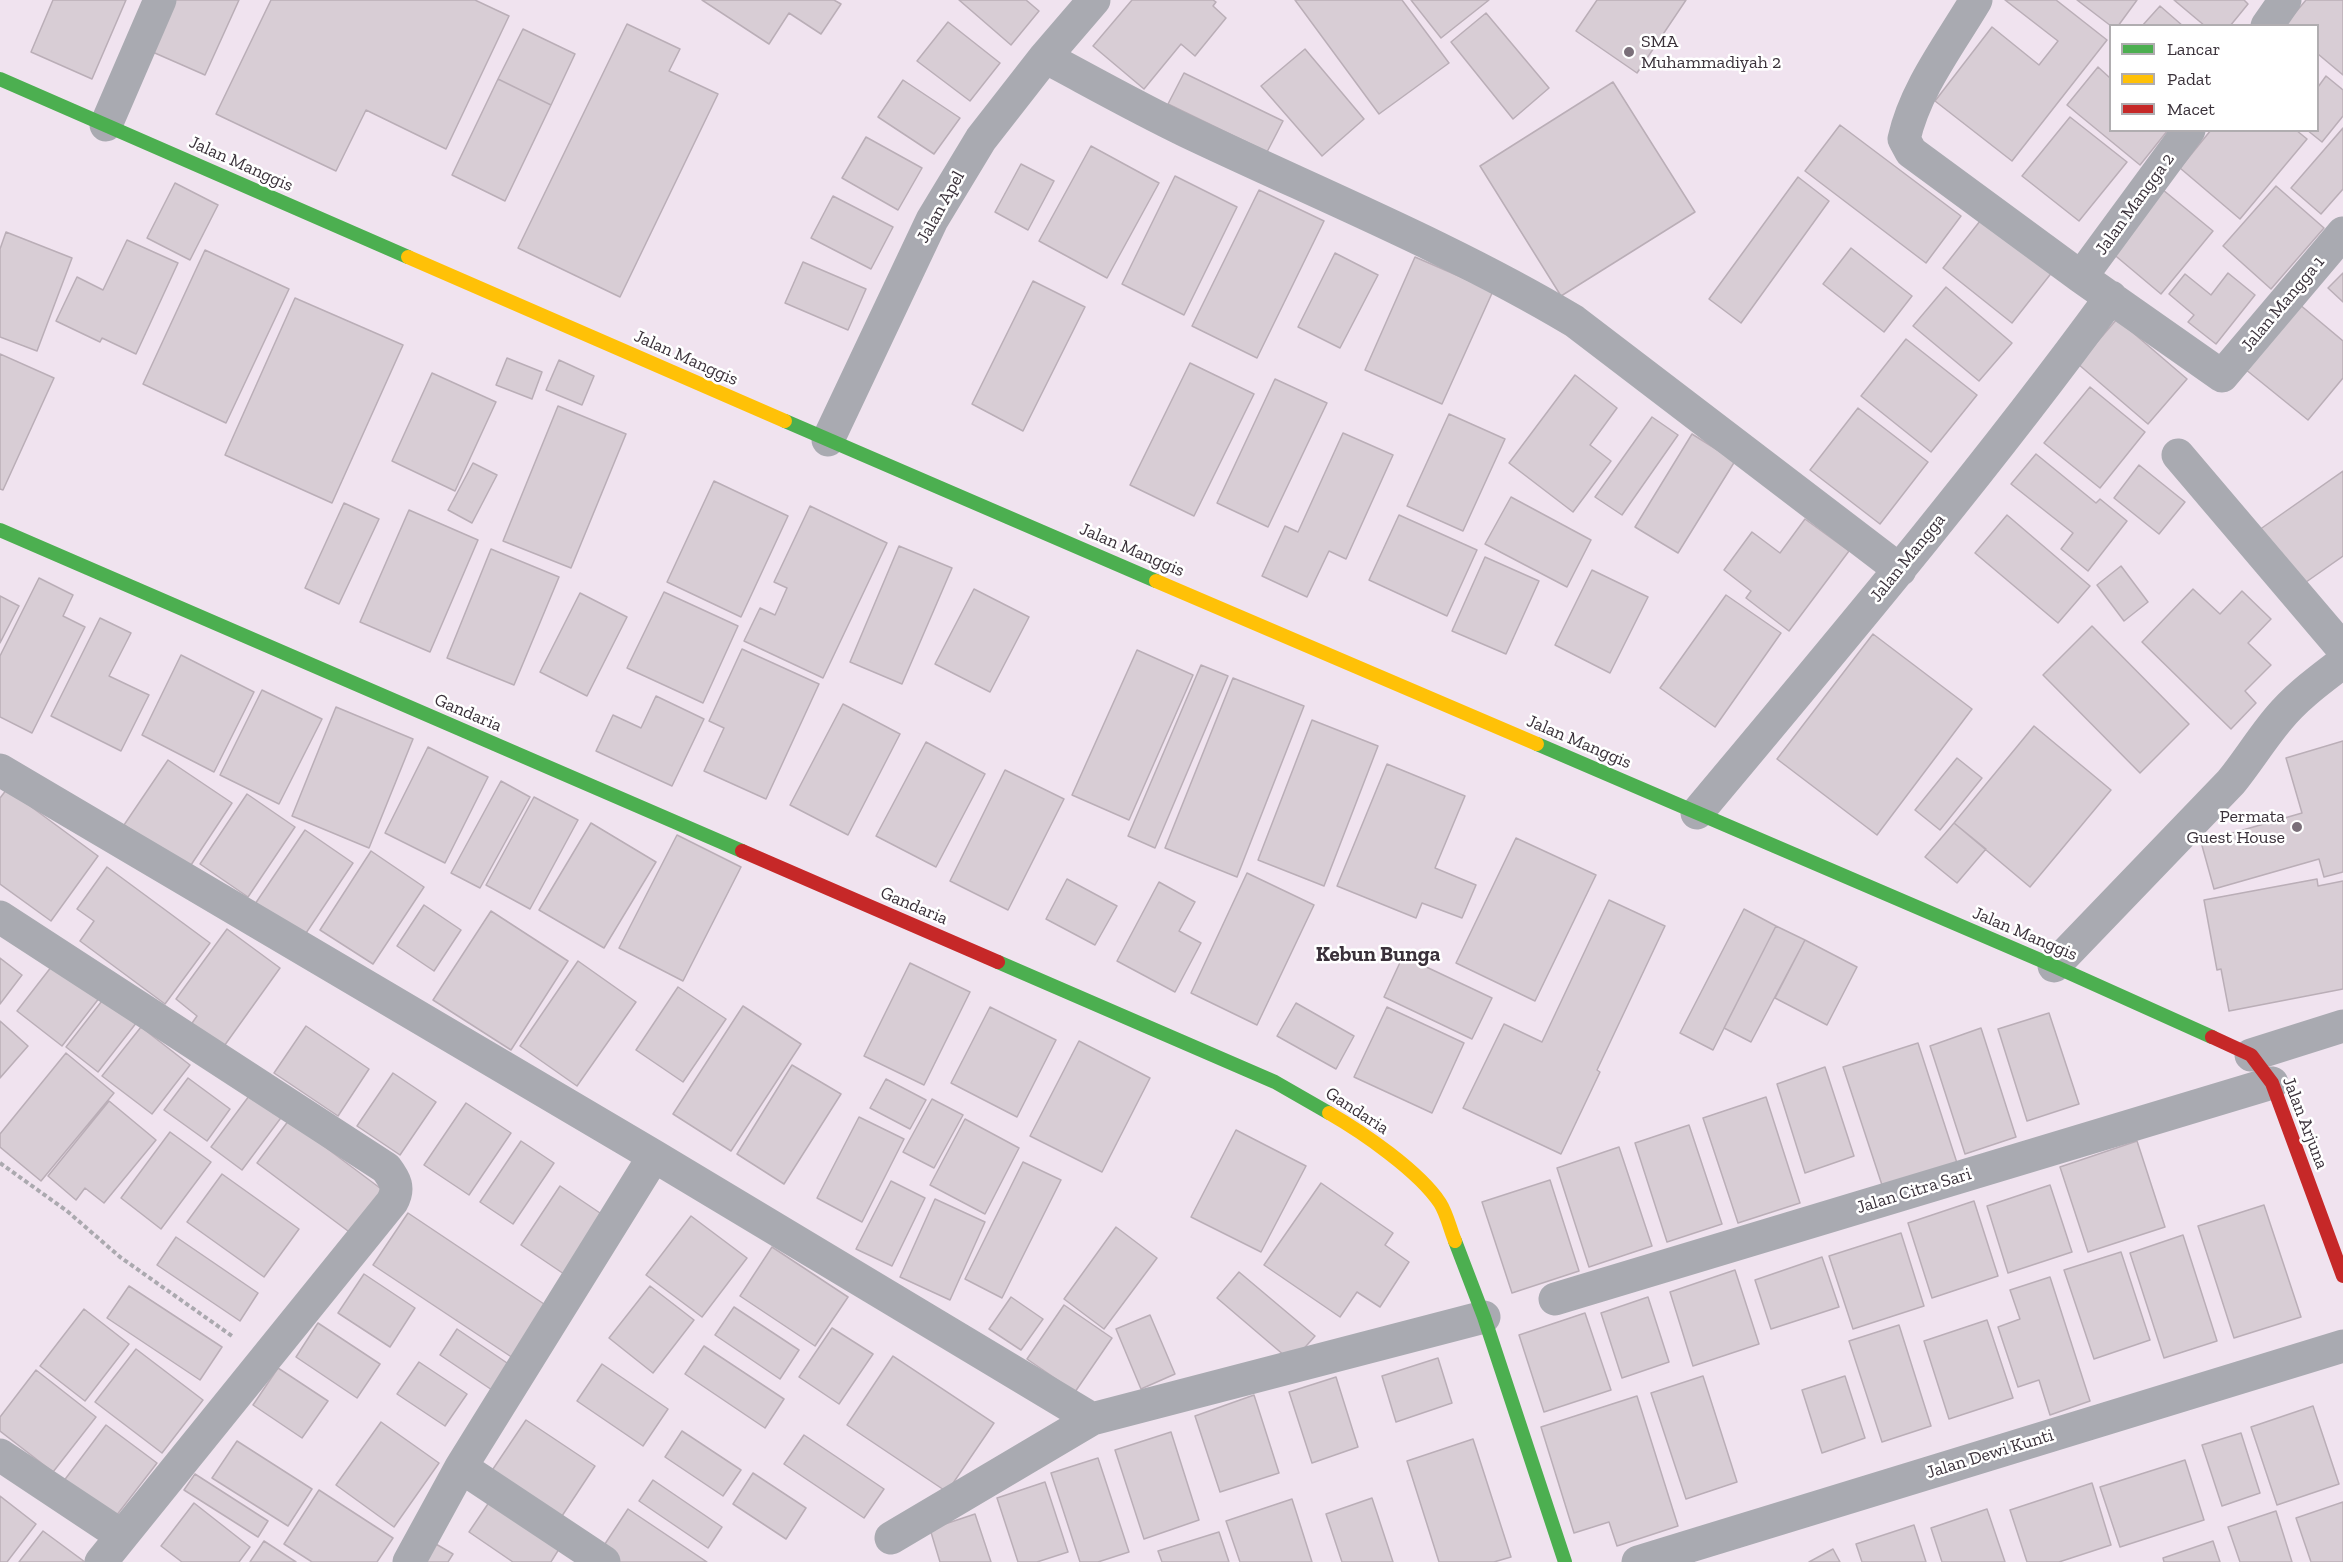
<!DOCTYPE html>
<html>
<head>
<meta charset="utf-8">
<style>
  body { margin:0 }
  #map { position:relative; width:2343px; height:1562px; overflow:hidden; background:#f0e3ef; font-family:"Zilla Slab",serif }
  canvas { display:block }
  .legend { position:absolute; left:2109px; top:24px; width:210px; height:108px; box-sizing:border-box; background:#fff; border:2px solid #b0adb0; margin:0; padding:8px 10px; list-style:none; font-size:18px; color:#3a313a }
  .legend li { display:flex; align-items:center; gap:12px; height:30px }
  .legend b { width:30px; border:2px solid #b0adb0 }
</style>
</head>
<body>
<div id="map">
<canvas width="2343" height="1562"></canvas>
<ul class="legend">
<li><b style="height:8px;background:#4caf50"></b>Lancar</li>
<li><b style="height:8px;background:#ffc107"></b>Padat</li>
<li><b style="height:8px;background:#c62828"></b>Macet</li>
</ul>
</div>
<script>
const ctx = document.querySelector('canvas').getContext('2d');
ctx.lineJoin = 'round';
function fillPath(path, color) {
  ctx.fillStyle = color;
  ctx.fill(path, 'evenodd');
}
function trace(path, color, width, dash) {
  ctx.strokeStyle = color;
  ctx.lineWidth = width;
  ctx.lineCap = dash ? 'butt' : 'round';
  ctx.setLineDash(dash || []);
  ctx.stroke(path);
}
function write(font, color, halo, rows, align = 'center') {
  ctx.font = font + ' "Zilla Slab",serif';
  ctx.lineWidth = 5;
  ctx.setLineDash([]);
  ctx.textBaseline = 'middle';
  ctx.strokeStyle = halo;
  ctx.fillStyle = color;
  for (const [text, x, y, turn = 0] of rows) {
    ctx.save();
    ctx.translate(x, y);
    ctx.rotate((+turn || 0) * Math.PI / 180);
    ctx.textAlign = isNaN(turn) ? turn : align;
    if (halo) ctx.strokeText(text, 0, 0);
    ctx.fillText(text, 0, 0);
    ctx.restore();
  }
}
const building = new Path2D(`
  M53,0H126L92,79L31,52Z
  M170,0H239L205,75L148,50Z
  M271,0H475L509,16L446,149L366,110L336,171L216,114Z
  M702,0H834L841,4L821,34L789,13L769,44Z
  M959,0H1026L1039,11L1011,45Z
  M1132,0H1213L1216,2L1213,6L1226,18L1195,56L1181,44L1144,89L1093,46Z
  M1295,0H1402L1449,63L1379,114Z
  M1411,0H1489L1441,38Z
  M1597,0H1686L1637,73L1576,31Z
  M2005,0H2056L2107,40L2012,161L1935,101L1992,27L2039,65L2058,41Z
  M2077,0H2137L2118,26H2111Z
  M2174,0H2244L2248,4L2230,26H2205Z
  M2306,0H2343V75L2318,54V26H2284Z
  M2160,6L2183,26H2142Z
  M1486,13L1549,88L1513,119L1451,42Z
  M948,22L1000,63L970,101L917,61Z
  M627,24L680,49L669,71L718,94L620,297L518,248Z
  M523,29L575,54L551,105L498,79Z
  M1305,49L1364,119L1322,156L1261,86Z
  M2098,67L2110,78V130H2168L2140,165L2067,105Z
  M1184,73L1283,121L1267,152L1168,104Z
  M2326,76L2343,90V116L2322,142L2307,130H2318V87Z
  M498,79L551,105L505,201L452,175Z
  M903,80L960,118L934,154L878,117Z
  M1613,82L1695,212L1561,296L1480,166Z
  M2070,117L2127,162L2079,221L2022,176Z
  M1840,125L1961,216L1926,263L1805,171Z
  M2343,128V189L2321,214L2291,188Z
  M2211,130H2296L2307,139L2240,219L2180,168Z
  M866,137L922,168L898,210L842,178Z
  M1091,146L1159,183L1107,278L1039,241Z
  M1021,164L1054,181L1028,230L995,212Z
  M1175,176L1237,207L1184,315L1122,284Z
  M1798,177L1829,201L1741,323L1709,299Z
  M175,183L218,205L190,260L147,238Z
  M2157,185L2213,231L2161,294L2105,247Z
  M2276,186L2324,228L2271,289L2223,246Z
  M1259,190L1324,221L1257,358L1192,326Z
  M833,196L893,227L871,269L811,238Z
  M1984,216L2053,271L2012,323L1943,268Z
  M6,232L72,258L37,351L0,337V249Z
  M127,240L178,263L136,354L102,338L100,342L56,321L77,277L103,290Z
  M1851,248L1912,296L1884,332L1823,284Z
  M205,250L289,289L226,423L143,384Z
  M1335,253L1378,275L1340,348L1298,327Z
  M1415,257L1493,291L1442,404L1365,370Z
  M803,262L866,289L848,330L785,303Z
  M2228,273L2255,295L2216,344L2188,322L2194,315L2169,294L2185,274L2211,295Z
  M2343,273V302L2328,288Z
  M1033,281L1085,307L1023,431L972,404Z
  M1946,287L2012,343L1979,381L1913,326Z
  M295,298L403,345L332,503L225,455Z
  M2299,304L2343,341V378L2308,420L2245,369Z
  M2117,319L2187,379L2148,424L2078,364Z
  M1906,339L1977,395L1931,452L1861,396Z
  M0,354L54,378L3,490L0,489Z
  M507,358L542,372L532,399L496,385Z
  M559,360L594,376L582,405L546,390Z
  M1190,363L1254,394L1194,516L1130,485Z
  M432,373L496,402L455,491L392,461Z
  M1575,375L1617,408L1590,445L1611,461L1573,512L1509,463Z
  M1275,379L1327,403L1268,527L1217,503Z
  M2090,387L2145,432L2100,488L2044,443Z
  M558,406L626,434L571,568L503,541Z
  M1858,408L1928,462L1880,524L1810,470Z
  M1449,414L1505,439L1463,531L1407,506Z
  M1652,417L1678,435L1622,515L1595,497Z
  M1343,433L1393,455L1346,559L1329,551L1307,597L1262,576L1285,526L1298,532Z
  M1692,434L1735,461L1678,553L1635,527Z
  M2036,454L2096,503L2100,499L2127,521L2088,571L2061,549L2073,533L2011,484Z
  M473,463L497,475L472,523L448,510Z
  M2139,465L2185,502L2159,534L2114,498Z
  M2343,471V556L2299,587L2259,530Z
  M714,481L788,516L741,617L667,582Z
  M1511,497L1591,540L1567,587L1485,544Z
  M344,503L379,519L339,604L305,588Z
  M810,506L887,543L823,678L744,641L760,608L775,615L787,588L774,582Z
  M409,510L478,540L430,652L360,622Z
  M1399,515L1477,550L1447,616L1369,580Z
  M2007,515L2090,586L2058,623L1975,553Z
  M1805,519L1849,551L1789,631L1746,598L1751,591L1724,570L1752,532L1780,553Z
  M899,546L952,568L902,684L850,662Z
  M491,549L559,577L514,685L447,658Z
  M1485,557L1539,581L1506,654L1452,631Z
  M2121,566L2148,602L2124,621L2097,585Z
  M1592,570L1648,597L1610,673L1555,645Z
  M39,578L73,595L63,616L85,627L32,733L0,717V656Z
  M974,589L1029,617L990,692L935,664Z
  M2193,589L2220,614L2242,591L2271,619L2248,643L2271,665L2245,691L2256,703L2231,729L2142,642Z
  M664,592L738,626L703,703L627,668Z
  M580,593L627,617L587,696L540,672Z
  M1726,595L1781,633L1715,727L1660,688Z
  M0,596L19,606L0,643Z
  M100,618L131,633L109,676L149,695L121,751L51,716Z
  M2092,626L2189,724L2140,773L2043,675Z
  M1873,634L1972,709L1877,835L1777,759Z
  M742,649L819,684L766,799L704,771L724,728L709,721Z
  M1137,650L1193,675L1129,820L1072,795Z
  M181,655L254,692L214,772L142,735Z
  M1201,665L1228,676L1155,848L1128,836Z
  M1233,678L1304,706L1237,877L1165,848Z
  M262,690L322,719L279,804L220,775Z
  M656,696L704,719L672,786L596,751L613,715L641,728Z
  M843,704L900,734L848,835L790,805Z
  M336,707L413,739L369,848L292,816Z
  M1312,720L1378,746L1324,886L1258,860Z
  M2034,726L2111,790L2030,887L1954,823Z
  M2343,741V872L2324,877L2319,859L2214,889L2201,842L2302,813L2286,758Z
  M926,742L985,774L936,867L876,836Z
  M428,747L488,777L445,863L385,833Z
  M1957,758L1982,778L1940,830L1915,810Z
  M168,760L232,803L189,868L124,825Z
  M1387,764L1465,796L1435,868L1476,885L1462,918L1422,903L1416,918L1337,886Z
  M1005,770L1064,799L1008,910L950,881Z
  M501,781L530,797L480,888L451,873Z
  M7,789L98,856L51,921L0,884V798Z
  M247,794L295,827L248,897L200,864Z
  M534,797L578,820L530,909L486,885Z
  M591,823L656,862L604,948L539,910Z
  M1954,823L1986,849L1957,883L1925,857Z
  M305,830L353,863L302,939L253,907Z
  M677,835L741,867L683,981L619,948Z
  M1516,838L1596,875L1535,1001L1456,963Z
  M371,851L424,887L373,964L320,930Z
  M107,867L210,943L165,1004L80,941L94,921L77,909Z
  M1247,873L1314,905L1257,1025L1191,993Z
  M1067,879L1117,906L1095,945L1046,919Z
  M2317,879L2318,886L2343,881V989L2229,1011L2221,969L2217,970L2204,900Z
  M1159,882L1195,902L1179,931L1201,943L1175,992L1117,961Z
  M1609,900L1665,926L1597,1070L1600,1072L1561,1154L1463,1108L1504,1024L1542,1042Z
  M424,905L461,930L434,971L397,946Z
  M1744,909L1776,926L1713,1050L1680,1033Z
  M491,911L568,961L511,1050L433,1000Z
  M1776,926L1805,940L1751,1042L1724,1028Z
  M227,929L280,968L222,1049L190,1026L197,1016L176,999Z
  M1805,940L1857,967L1827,1025L1775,998Z
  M62,953L107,988L62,1046L17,1011Z
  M1403,956L1492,998L1472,1039L1384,997Z
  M0,958L22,975L0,1004Z
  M578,961L636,1002L577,1086L520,1046Z
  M910,963L970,992L924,1085L864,1056Z
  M678,987L726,1019L683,1082L636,1050Z
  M105,997L137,1022L98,1072L66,1047Z
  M1296,1003L1354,1036L1336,1069L1277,1036Z
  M743,1006L801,1044L731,1151L673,1114Z
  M990,1007L1056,1040L1017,1117L951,1083Z
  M1387,1007L1464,1043L1432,1113L1354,1077Z
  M2049,1013L2079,1104L2027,1121L1998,1029Z
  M0,1021L28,1046L0,1078Z
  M306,1026L369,1069L338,1116L274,1073Z
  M141,1027L190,1065L152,1114L102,1076Z
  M1981,1028L2016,1137L1965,1154L1930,1046Z
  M1079,1041L1150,1078L1102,1172L1030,1136Z
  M1918,1043L1957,1163L1883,1188L1843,1067Z
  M66,1053L114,1093L41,1181L0,1147V1134Z
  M792,1065L841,1094L784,1184L737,1154Z
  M1825,1067L1854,1156L1805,1173L1777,1084Z
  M393,1073L436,1102L400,1155L357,1126Z
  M188,1078L230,1109L207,1141L164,1110Z
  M886,1079L926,1100L910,1129L870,1108Z
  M255,1088L286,1111L242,1170L211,1147Z
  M1766,1097L1800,1203L1738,1223L1703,1118Z
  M932,1099L963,1115L934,1168L903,1152Z
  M109,1101L156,1140L104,1203L85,1188L76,1200L48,1176Z
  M466,1103L511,1133L469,1195L424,1165Z
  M859,1117L904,1139L862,1222L817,1198Z
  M965,1119L1019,1148L985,1214L930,1185Z
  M289,1120L388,1194L356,1237L257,1163Z
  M1689,1125L1722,1224L1667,1242L1635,1143Z
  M1236,1130L1306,1166L1261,1252L1191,1217Z
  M170,1132L211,1162L161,1229L121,1198Z
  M521,1141L554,1163L513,1224L480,1202Z
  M2137,1141L2165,1227L2088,1252L2060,1167Z
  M1619,1147L1652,1246L1589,1267L1557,1168Z
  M1023,1162L1061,1180L1002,1298L965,1279Z
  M222,1174L299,1229L264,1277L187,1222Z
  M1550,1180L1579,1271L1512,1293L1482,1202Z
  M891,1181L925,1198L892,1266L856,1249Z
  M1321,1183L1393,1233L1385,1245L1409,1262L1380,1307L1357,1292L1340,1317L1264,1265Z
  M2050,1185L2072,1252L2008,1273L1987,1206Z
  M560,1186L603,1215L564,1274L521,1245Z
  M935,1199L985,1222L950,1300L900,1277Z
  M1974,1201L1998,1276L1932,1298L1908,1223Z
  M2264,1205L2301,1317L2234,1338L2198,1226Z
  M408,1213L547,1306L513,1358L373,1265Z
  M691,1216L747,1258L702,1317L646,1275Z
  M1116,1227L1157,1258L1104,1329L1064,1299Z
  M1901,1233L1924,1306L1853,1329L1829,1256Z
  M2183,1235L2217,1341L2164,1358L2130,1253Z
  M176,1237L258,1293L240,1321L157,1265Z
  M772,1247L848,1297L815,1346L740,1296Z
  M2121,1252L2150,1340L2094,1359L2064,1270Z
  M1822,1257L1839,1307L1771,1329L1755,1280Z
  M1735,1270L1759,1344L1693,1366L1670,1292Z
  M1239,1272L1315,1336L1292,1362L1217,1298Z
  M364,1274L415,1308L390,1347L338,1313Z
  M2050,1277L2090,1401L2050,1415L2039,1380L2018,1387L1998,1327L2020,1319L2010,1290Z
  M129,1286L222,1347L200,1380L107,1318Z
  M650,1286L694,1320L653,1373L609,1338Z
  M1011,1297L1043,1319L1021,1350L989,1329Z
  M1648,1297L1669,1362L1622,1378L1601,1313Z
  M1064,1305L1112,1338L1075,1392L1027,1359Z
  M734,1307L799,1350L780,1379L715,1335Z
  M84,1309L129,1344L85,1401L40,1366Z
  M1585,1313L1611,1390L1544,1412L1519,1335Z
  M1150,1315L1175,1374L1141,1389L1116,1329Z
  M1987,1320L2013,1398L1949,1419L1924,1341Z
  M318,1323L380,1364L357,1398L296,1357Z
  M1899,1325L1931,1426L1882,1442L1849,1341Z
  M832,1328L873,1354L839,1404L799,1377Z
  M457,1329L513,1367L495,1392L440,1355Z
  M704,1346L784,1399L765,1428L685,1374Z
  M136,1349L203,1400L162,1453L95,1402Z
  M893,1356L994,1423L947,1492L847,1425Z
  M1438,1358L1452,1403L1396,1422L1382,1376Z
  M419,1362L467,1394L445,1426L397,1394Z
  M602,1364L668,1409L643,1446L577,1401Z
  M278,1368L328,1401L302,1438L253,1405Z
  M36,1370L96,1417L53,1472L0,1431V1417Z
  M1703,1376L1737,1482L1686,1499L1651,1393Z
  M1845,1376L1865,1438L1822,1453L1802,1390Z
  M1336,1377L1358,1447L1312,1463L1289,1392Z
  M1254,1395L1279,1473L1220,1492L1195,1416Z
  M1637,1396L1678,1526L1617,1546L1609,1522L1574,1533L1541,1427Z
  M2313,1406L2339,1484L2277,1505L2251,1427Z
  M526,1420L595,1466L560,1519L491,1472Z
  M381,1422L439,1463L394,1527L336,1485Z
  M106,1425L157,1463L113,1520L63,1482Z
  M682,1431L741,1470L723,1496L665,1457Z
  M1171,1432L1199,1520L1144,1539L1115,1450Z
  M2241,1433L2260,1493L2222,1506L2202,1445Z
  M804,1435L884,1489L864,1518L784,1464Z
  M1473,1439L1511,1557L1494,1562H1439L1407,1461Z
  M237,1441L312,1489L288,1526L212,1478Z
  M1098,1458L1129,1552L1098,1562H1080L1051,1473Z
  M2185,1460L2204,1520L2120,1547L2100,1487Z
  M753,1473L806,1508L786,1539L733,1504Z
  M195,1474L268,1521L258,1537L184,1490Z
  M653,1480L722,1527L708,1548L639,1501Z
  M1045,1482L1068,1552L1037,1562H1018L997,1498Z
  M2092,1483L2111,1545L2059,1562H2027L2010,1510Z
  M319,1490L393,1538L377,1562H312L284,1544Z
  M494,1495L564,1541L551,1562H513L469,1532Z
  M0,1496L36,1524L7,1562H0Z
  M1372,1498L1393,1562H1342L1326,1514Z
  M1292,1499L1312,1562H1240L1226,1521Z
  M2343,1502V1562H2311L2296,1518Z
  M194,1503L250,1547L239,1562H182L161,1546Z
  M628,1509L707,1562H612L599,1553Z
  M1987,1509L2005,1562H1942L1931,1528Z
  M2276,1511L2292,1562H2240L2228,1527Z
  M975,1514L991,1562H940L930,1529Z
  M1914,1525L1926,1562H1862L1856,1544Z
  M43,1531L85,1562H19Z
  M1219,1532L1229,1562H1162L1158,1551Z
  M429,1540L453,1554L448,1562H416Z
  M264,1541L296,1562H250Z
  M2213,1541L2220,1562H2164L2163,1558Z
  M1833,1549L1840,1562H1809Z`);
fillPath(building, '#d8cdd5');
trace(building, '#baaeb7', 1.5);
trace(new Path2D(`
  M0,1163L67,1211L120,1257L232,1336`), '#aba9af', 4, [4.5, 3]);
trace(new Path2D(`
  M1976,0C1950,44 1915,89 1904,139L1911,152L2081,277L2222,376L2343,233
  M2267,26L2285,0
  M1045,57C1092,82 1138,108 1186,131C1316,193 1450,247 1574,321L1900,570
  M106,125L160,0
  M2081,277L2189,130
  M828,440L932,220L981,139L1045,57L1094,0
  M2178,455L2343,649
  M0,770L654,1156L1092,1419L1484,1317
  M1697,813C1839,643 1981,475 2111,297
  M0,917L386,1168C395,1180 400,1188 392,1202L101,1562
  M2054,966L2231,782C2248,761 2262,738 2279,718C2297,696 2321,679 2343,662
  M2251,1055L2343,1026
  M1555,1299L2272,1083
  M0,1455L122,1536
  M461,1467L604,1562
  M891,1538L1092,1419
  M409,1562L461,1467L654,1156
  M1638,1562L2343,1346`), '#a9aab1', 33);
trace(new Path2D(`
  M0,79L408,257
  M785,421L1156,581
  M0,530L742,851
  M1537,744L2054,966L2212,1037
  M998,962L1275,1082L1329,1113
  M1455,1241L1484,1317L1565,1562`), '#4caf50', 14);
trace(new Path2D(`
  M408,257L785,421
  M1156,581L1537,744
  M1329,1113C1362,1132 1419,1171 1440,1203C1447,1214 1450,1229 1455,1241`), '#ffc107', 14);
trace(new Path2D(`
  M742,851L998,962
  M2212,1037L2251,1055L2272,1083L2343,1276`), '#c62828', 14);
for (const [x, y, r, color] of [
  [1629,52,6,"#7a6f79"],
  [2297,827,6,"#7a6f79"]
]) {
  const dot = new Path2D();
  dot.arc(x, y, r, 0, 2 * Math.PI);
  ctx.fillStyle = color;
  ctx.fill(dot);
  trace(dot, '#fff', 2);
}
write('18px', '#3a313a', '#fff', [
  ["SMA",1641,42],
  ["Muhammadiyah 2",1641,63],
  ["Permata",2285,817,"right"],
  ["Guest House",2285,838,"right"]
], 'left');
write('18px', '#3a313a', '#fff', [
  ["Jalan Manggis",241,164,24],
  ["Jalan Mangga 2",2135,204,-54],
  ["Jalan Apel",941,207,-61],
  ["Jalan Mangga 1",2283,304,-50],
  ["Jalan Manggis",686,358,24],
  ["Jalan Manggis",1132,550,23],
  ["Jalan Mangga",1908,558,-51],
  ["Gandaria",468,713,23],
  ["Jalan Manggis",1579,742,23],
  ["Gandaria",914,906,23],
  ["Jalan Manggis",2025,934,23],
  ["Gandaria",1357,1111,33],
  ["Jalan Arjuna",2305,1123,69],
  ["Jalan Citra Sari",1914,1191,-17],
  ["Jalan Dewi Kunti",1990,1454,-17]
]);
write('bold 21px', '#3a313a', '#fff', [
  ["Kebun Bunga",1378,955]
]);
</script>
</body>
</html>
